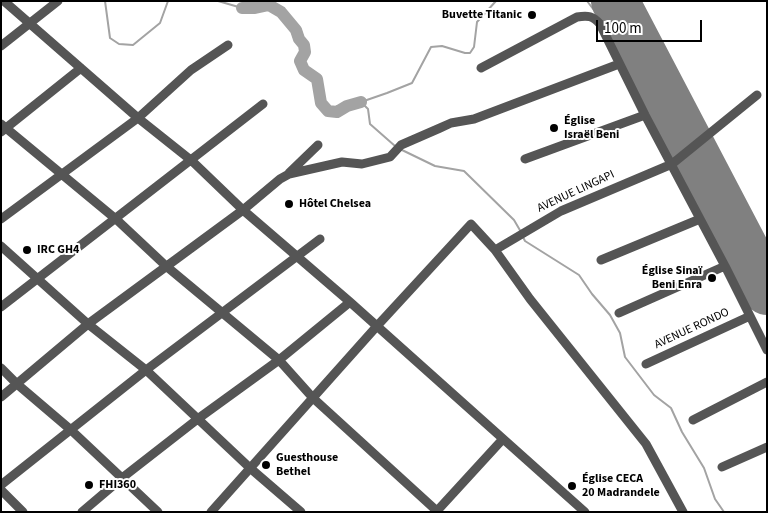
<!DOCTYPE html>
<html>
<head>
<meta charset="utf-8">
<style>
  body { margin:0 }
  #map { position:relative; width:768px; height:513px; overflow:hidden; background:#fff; font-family:"Source Sans 3",sans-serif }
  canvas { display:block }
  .frame { position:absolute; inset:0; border:2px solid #000; pointer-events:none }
  .scale { position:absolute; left:596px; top:20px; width:106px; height:22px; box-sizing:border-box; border:2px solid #000; border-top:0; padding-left:6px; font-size:15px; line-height:18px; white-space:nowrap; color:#000; -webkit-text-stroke:4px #fff; paint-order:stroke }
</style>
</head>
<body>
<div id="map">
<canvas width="768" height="513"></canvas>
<div class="frame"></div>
<div class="scale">100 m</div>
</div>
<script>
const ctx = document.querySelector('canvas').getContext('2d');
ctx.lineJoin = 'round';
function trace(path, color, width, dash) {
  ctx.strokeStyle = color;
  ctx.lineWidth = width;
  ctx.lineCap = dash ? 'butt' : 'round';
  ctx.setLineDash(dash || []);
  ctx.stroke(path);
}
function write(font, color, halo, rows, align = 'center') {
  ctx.font = font + ' "Source Sans 3",sans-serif';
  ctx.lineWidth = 4;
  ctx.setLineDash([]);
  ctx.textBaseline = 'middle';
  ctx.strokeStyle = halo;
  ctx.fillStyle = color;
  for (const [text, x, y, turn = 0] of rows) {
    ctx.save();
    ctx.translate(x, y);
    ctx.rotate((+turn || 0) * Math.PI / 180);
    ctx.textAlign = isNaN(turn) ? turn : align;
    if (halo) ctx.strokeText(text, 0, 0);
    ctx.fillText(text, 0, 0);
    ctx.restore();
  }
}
trace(new Path2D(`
  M105,1L110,38L119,44L133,45L160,23L168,1
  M218,1L242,8
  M587,1L600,18
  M395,146L370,124L368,109L361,102L387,93L412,83L431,47L442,46L465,53H470L474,47L477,22L496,1
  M402,150L435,166L464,171L514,220L521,232
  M523,237L525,241L579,275L592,294L610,315L620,333L625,357L654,395L671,408L682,432L704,468L715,499L724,512`), '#a3a3a3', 2);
trace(new Path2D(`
  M242,8H255L269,5L281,12L296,30L299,39L304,45L305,52L300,61L304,70L317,79L321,103L328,111L337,112L347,106L361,102`), '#a3a3a3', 12);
trace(new Path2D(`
  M615,1L767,291`), '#808080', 48);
trace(new Path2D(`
  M4,1L138,118L192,161L243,210L350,302L585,512
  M1,46L58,1
  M481,68L577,17C588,15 593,16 600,24L645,115L725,266L767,350
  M1,124L117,220L166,266L279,360L313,398L438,512
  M1,132L81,68
  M525,159L645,115
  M289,173L318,145
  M1,219L138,118L191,70L228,45
  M1,246L88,324L146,370L250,468L301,512
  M495,250L561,211L672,164L757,95
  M601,260L700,219
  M1,307L263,104
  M619,313L725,266
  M646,364L750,316
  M1,368L17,384L71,430L158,512
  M1,397L88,324L243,210L280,179L289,174L342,162L362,164L390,157L401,145L440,128L451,123L474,119L619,64
  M693,420L767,382
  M722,467L767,447
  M1,485L146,370L320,239
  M1,490L23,512
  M82,512L122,478L199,418L279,360L350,302
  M211,512L377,326L471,224L495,250L530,299L646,444L683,512
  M436,512L502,440`), '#555', 9);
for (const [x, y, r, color] of [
  [532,15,5,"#000"],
  [554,128,5,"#000"],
  [289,204,5,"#000"],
  [27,250,5,"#000"],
  [712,278,5,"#000"],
  [266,465,5,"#000"],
  [89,485,5,"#000"],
  [572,486,5,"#000"]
]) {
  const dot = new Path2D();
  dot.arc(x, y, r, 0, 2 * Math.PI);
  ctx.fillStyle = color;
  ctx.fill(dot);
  trace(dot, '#fff', 2);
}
write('bold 12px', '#000', '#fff', [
  ["Buvette Titanic",522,15,"right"],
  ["Église",564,121],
  ["Israël Beni",564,135],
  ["Hôtel Chelsea",299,204],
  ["IRC GH4",37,250],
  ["Église Sinaï",702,271,"right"],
  ["Beni Enra",702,285,"right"],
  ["Guesthouse",276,458],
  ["Bethel",276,472],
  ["Église CECA",582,479],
  ["20 Madrandele",582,493],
  ["FHI360",99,485]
], 'left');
write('12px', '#000', '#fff', [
  ["AVENUE LINGAPI",576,192,-25],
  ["AVENUE RONDO",692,329,-25]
]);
</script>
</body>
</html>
